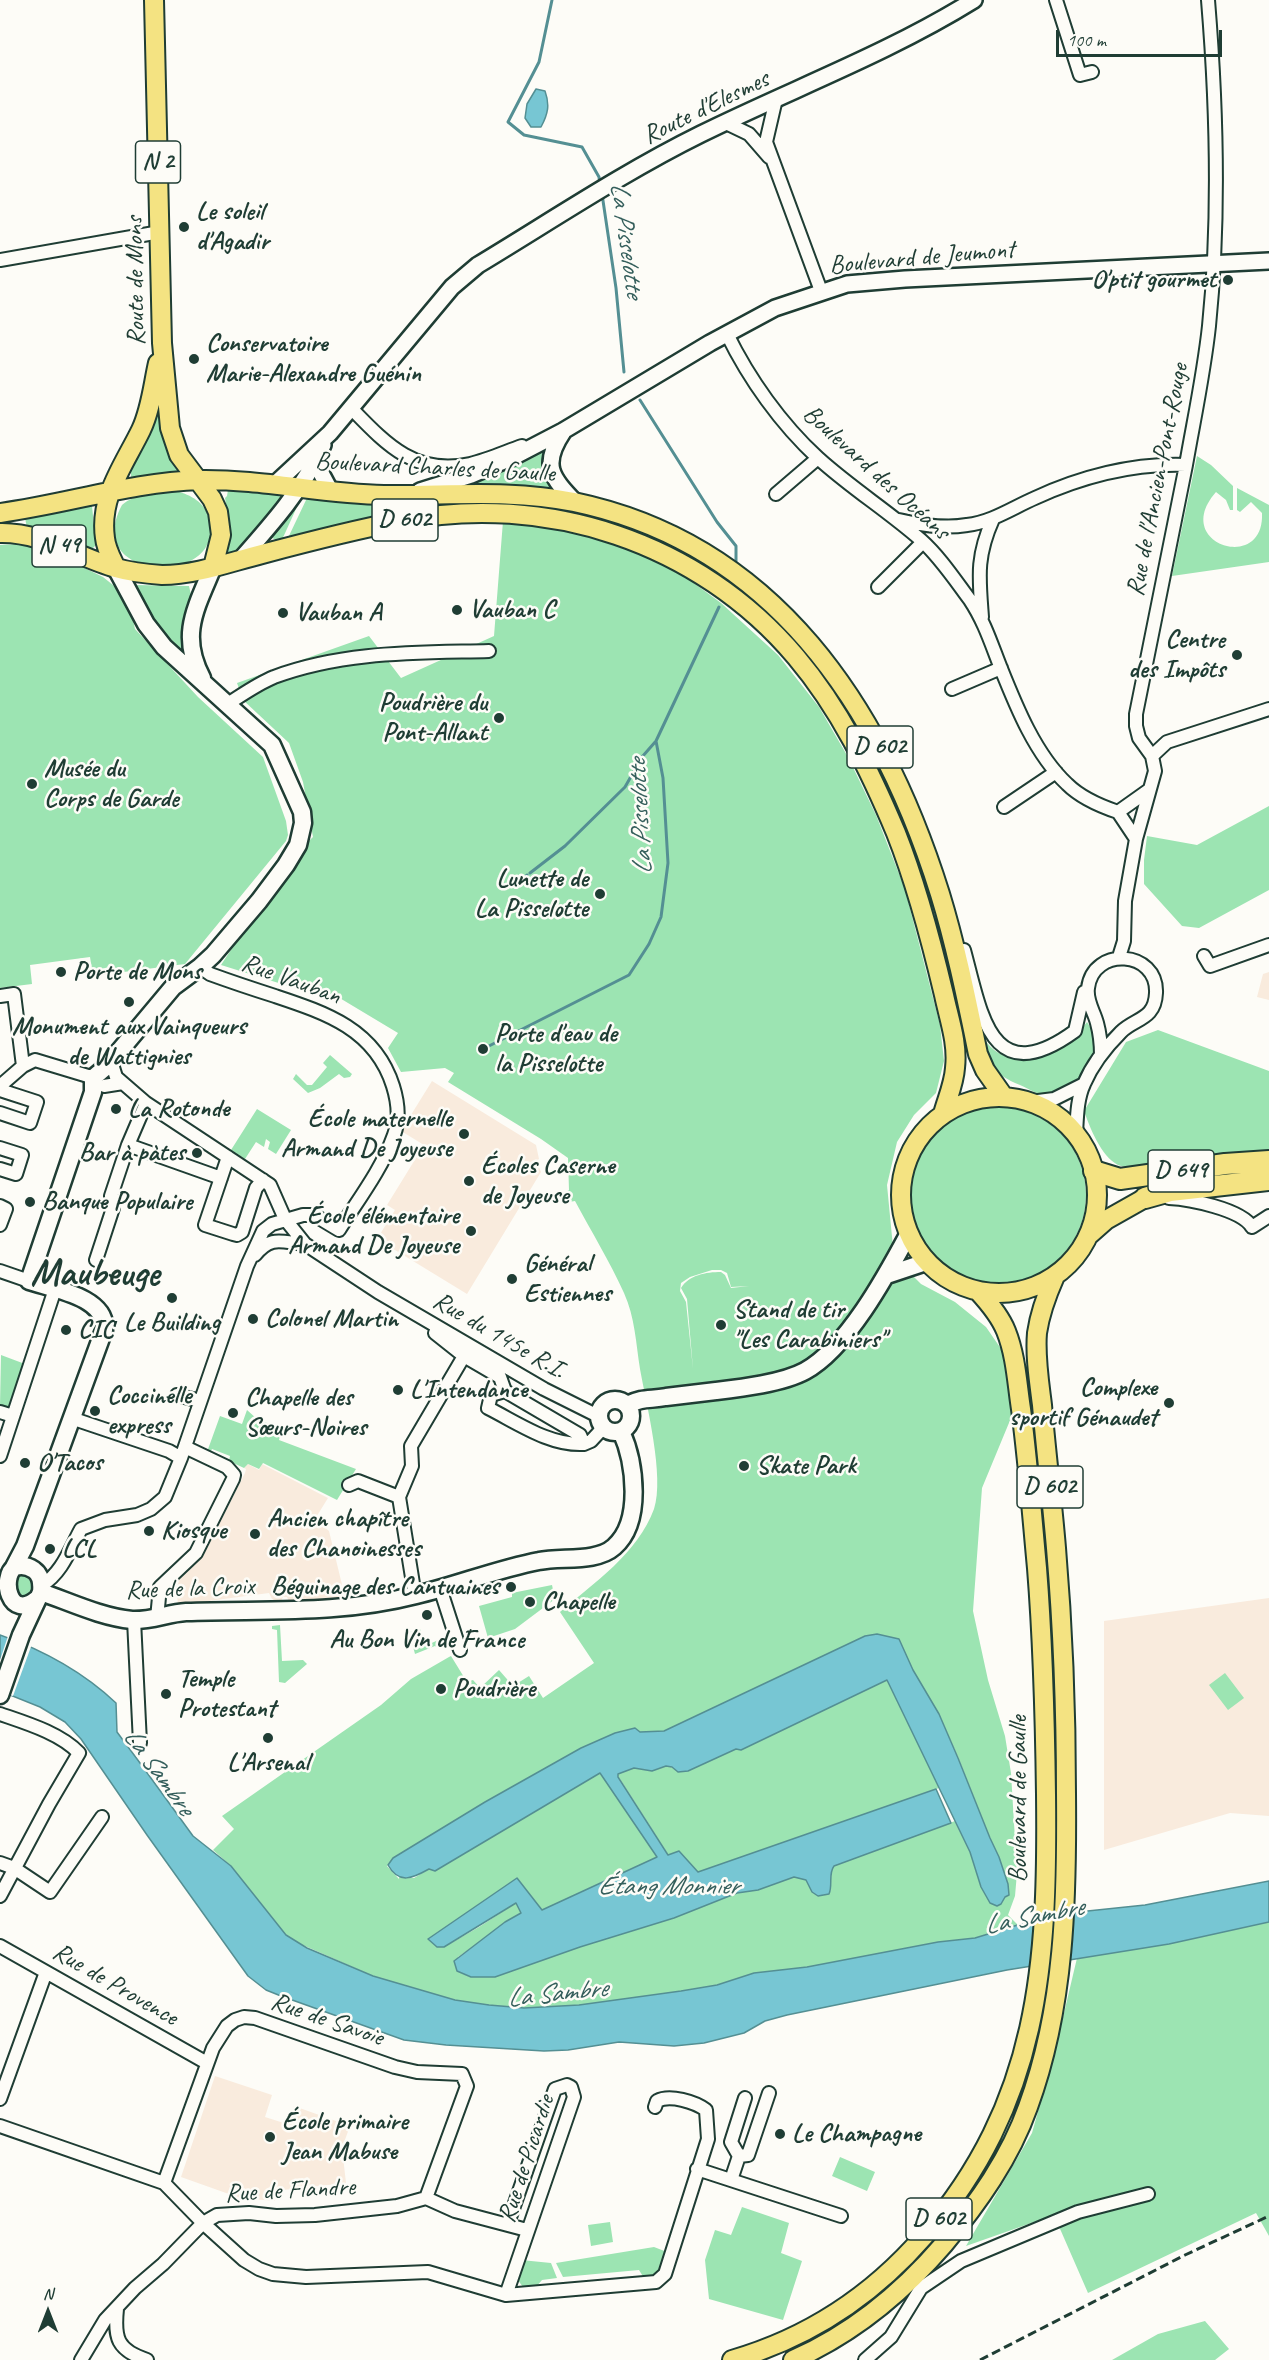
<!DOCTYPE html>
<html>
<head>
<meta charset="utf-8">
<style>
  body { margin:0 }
  #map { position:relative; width:1269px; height:2360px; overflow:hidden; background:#fdfcf7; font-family:Caveat,sans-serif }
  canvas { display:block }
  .north { position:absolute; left:18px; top:2282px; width:60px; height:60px; -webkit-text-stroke:4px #fdfcf7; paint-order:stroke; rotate:0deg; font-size:16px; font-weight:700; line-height:24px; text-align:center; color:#1f3d34 }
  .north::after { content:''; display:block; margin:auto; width:21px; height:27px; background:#1f3d34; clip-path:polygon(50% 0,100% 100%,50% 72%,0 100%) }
  .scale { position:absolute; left:1056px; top:30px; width:166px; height:27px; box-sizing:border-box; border:3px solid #1f3d34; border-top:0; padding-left:8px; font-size:18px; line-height:21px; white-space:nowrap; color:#1f3d34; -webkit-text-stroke:4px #fdfcf7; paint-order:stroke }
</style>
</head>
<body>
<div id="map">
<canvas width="1269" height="2360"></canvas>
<div class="north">N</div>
<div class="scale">100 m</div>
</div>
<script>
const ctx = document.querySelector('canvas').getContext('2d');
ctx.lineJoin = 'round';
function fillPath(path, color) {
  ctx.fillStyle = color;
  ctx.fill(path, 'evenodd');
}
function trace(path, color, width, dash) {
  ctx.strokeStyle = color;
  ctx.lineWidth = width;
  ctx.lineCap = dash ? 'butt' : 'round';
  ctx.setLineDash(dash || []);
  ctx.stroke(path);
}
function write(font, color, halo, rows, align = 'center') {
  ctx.font = font + ' Caveat,sans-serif';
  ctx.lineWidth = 5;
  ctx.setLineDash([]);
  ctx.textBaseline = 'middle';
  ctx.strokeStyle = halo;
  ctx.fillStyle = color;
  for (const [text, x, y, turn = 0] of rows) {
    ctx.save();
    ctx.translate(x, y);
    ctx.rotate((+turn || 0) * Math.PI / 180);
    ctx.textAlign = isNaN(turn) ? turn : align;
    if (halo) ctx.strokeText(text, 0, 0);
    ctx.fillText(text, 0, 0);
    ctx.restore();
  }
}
fillPath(new Path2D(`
  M1269,972V1000L1257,997L1263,974Z
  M432,1081L536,1145L539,1159L536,1161L541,1172L467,1294L377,1239L395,1210L387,1205L424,1145L401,1131Z
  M248,1464L259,1470L262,1464L328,1498L315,1519L329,1531L345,1597L301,1603L289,1602L287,1597H283L281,1601H276L272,1599L269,1593L178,1605L176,1583L202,1558L245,1473L246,1469L244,1468Z
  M1269,1598V1816L1230,1813L1104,1850V1621Z
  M215,2076L272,2095L265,2117L287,2124L294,2106L350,2126L342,2148L346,2183L274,2191L275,2201L240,2198L181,2177Z`), '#f9ebdd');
fillPath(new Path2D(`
  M158,376L181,472L131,477V473L126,469L154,423Z
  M542,449L545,453C543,470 545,482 557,493L450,489Z
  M1197,456L1211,465L1233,486V510H1230L1226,500L1216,492C1170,544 1265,574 1262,513L1251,502L1240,512L1237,510V488L1269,505V562L1172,576Z
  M228,490L285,495C276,509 245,552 228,553L230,528L225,498L227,496Z
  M176,491C191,495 205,502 209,519C227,588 80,583 122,505C135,493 159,493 176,491Z
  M301,498L281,542L270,537Z
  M307,498C346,502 384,506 423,505C466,504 508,499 551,506C584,512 613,523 644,534L641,541L543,514L287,540Z
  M88,505L92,506L96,545L91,550L27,528L25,518Z
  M503,521L546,526L589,535L633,549L683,575L721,603L778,655L819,707L848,757L876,815L905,889L940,1025L944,1061L936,1093L914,1115L897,1142L887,1185L893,1247L913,1276L921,1284L955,1302L986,1327L1006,1356L1011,1388V1418L982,1488L973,1611L988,1680L1005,1736L1011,1773L1017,1873L1015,1896L1008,1915L1018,1925L975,1938L938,1942L807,1967L754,1973L717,1985L681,1991L579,2005L524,2008L489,2005L455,2000L373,1976L296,1942L283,1932L231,1866L213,1850L234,1829L222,1816L381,1705L411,1679L449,1657L451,1656L467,1682L473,1680L480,1688L499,1670L513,1686L529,1676L543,1698L594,1663L560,1612C594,1583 638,1553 654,1509C665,1477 646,1403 640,1369C636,1344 635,1317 624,1293C610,1262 591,1231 575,1201L569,1202L564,1193L569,1190L568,1158L541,1139L448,1082L454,1073L445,1068L401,1072L388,1048L398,1033L333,994L320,996L221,965L291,858L313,837L303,782L289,743L243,700L237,683L369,636L401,678L494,636ZM712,1270H721L727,1273L731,1287L749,1286L731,1288L725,1275L721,1272C706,1272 689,1275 681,1288L687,1299L693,1369L686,1302L680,1291L681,1283L690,1277ZM865,1636L899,1639L913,1670L939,1714L958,1757L990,1838L999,1857L1008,1884L1009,1895L1005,1897L981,1887L970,1852L955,1821L834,1866C828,1874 833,1885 829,1894L818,1896L806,1880L794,1877L758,1890L737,1893L674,1918L580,1947L495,1977H470L457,1971L458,1957L521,1913L516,1903L479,1927L444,1947L517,1879L542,1910L657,1857L600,1773L435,1871L429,1869L414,1878L399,1877V1879L387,1866L393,1858C435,1832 477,1808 520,1784C557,1762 593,1738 635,1728L640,1732L664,1731Z
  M33,543L103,577L128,597L135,629L198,697L263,757L286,821L288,835L286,841L185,964L93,976L90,957L30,965L32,984L0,988V545Z
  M134,585L189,586L191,595L187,614V658L157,634Z
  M1269,806V890L1199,928L1182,926L1144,884V860L1147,836L1197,845Z
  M1087,1022C1108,1052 1080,1093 1046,1095C1038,1095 1027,1088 1020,1085C993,1074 988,1064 983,1037C1008,1079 1065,1053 1087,1022Z
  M1158,1030L1269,1071V1150C1245,1152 1132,1173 1118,1165C1101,1156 1090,1128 1084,1111L1126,1042Z
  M330,1055L352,1074L350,1077L344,1078L339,1074L320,1088L308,1093L293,1079L296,1074L307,1085H312L327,1067L323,1063Z
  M910 1195a88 88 0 1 1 176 0a88 88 0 1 1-176 0Z
  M257,1109L291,1130L276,1154L268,1149L270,1142L266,1139L264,1147L256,1142L245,1159L231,1150Z
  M1,1355L25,1364L9,1408L0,1405Z
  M247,1410L257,1419L282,1429L279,1440L356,1469L337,1500L263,1463L259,1469L248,1464L244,1468L229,1461L230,1456L212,1449L210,1453L207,1452L220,1416L242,1424Z
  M16,1573L29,1575L34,1583L33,1592L22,1599L9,1580Z
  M552,1585L555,1599L515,1629L488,1638L479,1606L512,1597V1593Z
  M280,1625L282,1661L303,1660L307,1664L285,1683L279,1682L277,1630L272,1629V1626Z
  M420,1629L425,1646L445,1637L448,1643L439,1648L435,1646L415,1654L409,1632Z
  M1225,1673L1244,1698L1228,1710L1209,1685Z
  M887,1680L939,1788L698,1872L679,1851L669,1856L618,1776V1773L634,1768L652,1771L666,1766L688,1771L736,1749L741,1750Z
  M1269,1922V2236L1256,2213L1088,2293L1054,2215L966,2246L1032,2133L1056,2047L1077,1958L1169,1944Z
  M840,2157L875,2172L867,2191L832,2176Z
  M742,2207L789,2223L781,2253L802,2261L783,2320L709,2299L705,2260L715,2230L731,2235Z
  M610,2222L613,2242L591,2246L588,2225Z
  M654,2247L667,2252L658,2274L644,2278L639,2270L563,2277L556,2263Z
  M521,2260L551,2263L557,2278L542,2280L536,2287H523L517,2279Z
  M1205,2321L1229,2349L1215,2360H1112L1158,2334Z`), '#9ce4b2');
const water = new Path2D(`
  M536,89L545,91C550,105 548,114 541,127H531L525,118L527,104Z
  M877,1634L899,1639L913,1670L939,1714L958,1758L990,1838L999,1857L1008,1884L1009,1895L1005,1897L1001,1904L997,1906L990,1903L981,1887L970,1852L887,1680L741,1750L736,1749L688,1771L678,1772L672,1767L666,1766L652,1771L634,1768L618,1774V1777L668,1855L679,1851L698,1872L936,1789L951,1823L834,1866C828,1874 833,1885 829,1894L818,1896L812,1892L806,1880L794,1877L758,1890L737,1893L674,1918L580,1947L495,1977H471L457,1971L454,1961L505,1922L521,1913L516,1903L444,1947H437L428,1939L517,1878L542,1910L657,1857L600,1773L435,1871L429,1869C413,1878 399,1885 388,1865L393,1858L485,1802L581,1748L615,1733L635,1728L640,1732L664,1731L865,1636Z
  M0,1635C43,1650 82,1671 116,1703L117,1732L140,1763L193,1836L231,1866L286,1935L307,1948L373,1976L455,2000L489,2005L524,2008L579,2005L681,1991L717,1985L754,1973L807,1967L938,1942L975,1938L1034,1920L1078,1912L1145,1905L1269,1881V1922L1169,1944L1007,1970L787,2015L765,2021L744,2033L704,2043L674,2046L619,2042L568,2050L544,2051L446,2045L404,2040L281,1996L266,1990L248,1976L147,1835L81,1739L65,1722L40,1707L0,1691Z`);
fillPath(water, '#77c6d3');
trace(water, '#548f93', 1.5);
fillPath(new Path2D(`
  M8,1636L32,1644L13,1696L0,1692V1660Z`), '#fdfcf7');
trace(new Path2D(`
  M552,0L539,62L508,122L524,135L582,147L599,177L600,185
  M602,194L616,288L624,372
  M640,400L717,522L736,546V561
  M530,873L565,846L625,787L642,757L656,741L719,607
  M523,880L527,875
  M483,1049L629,975L649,944L661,917L668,863L663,778L656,741`), '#548f93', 3);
const minor = new Path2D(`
  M1056,0L1080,75L1092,72
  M776,99L766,142L821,291
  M724,122L749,134L769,157
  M0,260L160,232
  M727,334C749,379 781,424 818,458C851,488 888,511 921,540C940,557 955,580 970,600C984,621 991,643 1000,666C1016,706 1035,754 1067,784C1081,798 1100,806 1118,812
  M351,408C386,444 415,476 470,464C487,460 505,452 522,446
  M776,494L818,458
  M899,520C921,525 944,529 967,525C992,522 1012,508 1035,498C1083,476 1132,463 1186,465
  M878,587L923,542
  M982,617C979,577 976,557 993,519
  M952,689L1001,668
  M226,705C242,695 257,684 274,677C344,651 416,653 489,651
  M1152,756L1167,742L1269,709
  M1004,807L1056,772
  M1136,839L1118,812L1149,790
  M964,950C981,1012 990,1093 1075,1031L1084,992
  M1204,956L1210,966L1269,945
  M1119,957L1124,941L1125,901L1136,839L1155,771L1152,756L1139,738L1136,726V714C1152,631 1170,548 1186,465C1194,419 1204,373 1209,326C1220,218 1217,109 1208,0
  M0,996L14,994L23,1066
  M111,1061L116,1077L146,1103L270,1185L285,1219L305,1244L378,1292L544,1389L598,1416
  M0,1086L23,1066L35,1060L88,1076H95
  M104,1086L123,1083
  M0,1090L37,1102L30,1123L0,1113
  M1030,1102L1054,1099L1084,1084
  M1076,1134C1077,1117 1077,1099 1084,1084C1092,1065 1107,1046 1121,1032C1135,1018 1155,1020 1156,993C1158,950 1093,946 1088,988C1086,1001 1094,1011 1097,1023C1100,1034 1101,1044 1101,1055
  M128,1145L221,1178
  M0,1148L22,1155L16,1174L0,1169
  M228,1157L205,1225L233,1234L237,1235L242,1232L256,1188L263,1180
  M1169,1198C1189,1199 1241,1209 1252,1227L1269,1216
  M0,1206L6,1209L0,1225
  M255,1255C272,1234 283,1243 305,1244
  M96,1260L113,1208L111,1196L128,1145L146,1103
  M0,1271L29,1281
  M435,1333L464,1356L500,1377L505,1391L580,1435L584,1444C550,1446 518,1423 488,1408L491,1395L505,1391
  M177,1395L200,1401
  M0,1412L13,1416
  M71,1418L169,1451L181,1458
  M584,1444L591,1441L603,1428
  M0,1456L55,1289
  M349,1485L358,1481L399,1497
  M399,1497L412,1466L411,1446L464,1356
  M399,1497L415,1596
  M42,1585C62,1573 70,1549 81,1529L105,1520L137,1515L151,1509L165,1497L181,1458L247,1266L263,1231L272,1224L303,1215H314L339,1230C358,1200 382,1169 394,1135C400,1119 398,1102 393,1086C375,1029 326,1013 275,996C253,989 232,982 210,974L200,967
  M440,1588L460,1650
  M157,1618L160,1587L196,1553L233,1479L234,1475L227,1467L185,1447
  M134,1620L140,1743
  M0,1714C26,1723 60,1733 79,1753L49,1804L0,1896
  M0,1863L14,1868L50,1892L102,1817
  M0,1946L207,2063
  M0,2099L46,1972
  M0,2126L164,2183L203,2223L244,2260L259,2269L273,2274L306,2277L428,2272L506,2295L656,2282L665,2274L708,2139L706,2110C695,2102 670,2094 657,2101L655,2107
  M739,2156L731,2142L745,2098
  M697,2169L841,2216
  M731,2180L739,2156L748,2155L769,2093
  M164,2183L213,2048L227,2026L235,2020L244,2017L255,2018L395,2067L417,2072L462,2074L467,2086L426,2198
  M506,2295L574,2097L571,2087L567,2085L555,2089L508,2223
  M117,2309C114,2338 117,2350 147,2360
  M81,2360L105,2320L135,2288L163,2264L203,2223L217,2215L249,2213L276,2216L315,2215L397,2206L426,2198L455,2211L527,2230
  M865,2360L891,2337L921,2288L961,2261L1078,2212L1148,2194`);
const tertiary = new Path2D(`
  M563,432C541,465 551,477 576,503
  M317,458L322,475L330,490
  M275,484L330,433L452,287L478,265C551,221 624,172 701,134C792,89 887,54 974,0
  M420,491L471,475L515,456L563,431L710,343L775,308L847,284L905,279L1269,261
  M240,560C271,525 304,488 323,445`);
const secondary = new Path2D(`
  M202,678C179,635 196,608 213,567
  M887,1275L926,1262
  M599 1416a16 16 0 1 1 32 0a16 16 0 1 1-32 0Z
  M627,1405C643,1397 650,1400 666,1397C683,1395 699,1393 716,1391C741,1388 783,1383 805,1371C847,1348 886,1276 908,1235
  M14,1567L25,1546L104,1330C108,1297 53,1289 29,1281L93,1092V1078L106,1067L173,987L200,967L213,955L259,901L286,865L298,845L303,823L302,812L272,745L164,647L146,624L116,568
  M41,1592C70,1602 101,1617 132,1620C151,1621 168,1613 186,1612C264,1609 338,1615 416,1595C458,1585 497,1569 539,1561C561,1556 596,1563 614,1547C643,1522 635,1462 621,1431
  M0,1695L21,1635L41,1592C42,1583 41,1575 34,1570C28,1566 21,1565 15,1567C0,1577 9,1622 37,1599`);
const primary = new Path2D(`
  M154,0L162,343L170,428L179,455L212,499L218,512L221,535L213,567
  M0,513C67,504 132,482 200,480C262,479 322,494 384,495C447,496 510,489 574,502C775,544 882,709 940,894C956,946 967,1001 978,1054L985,1070L1004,1097
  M0,533C42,532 77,557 116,568C130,572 148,574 162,575C196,575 230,562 262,554C307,542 354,530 400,521C546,492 699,542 796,657C840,709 870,771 896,833C917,886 931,940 944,995C949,1019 958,1043 955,1068C954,1084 947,1099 943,1114
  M116,568C112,559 106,549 105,538C99,497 124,465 141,430C151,409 153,385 158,363
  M901 1195a98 98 0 1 1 196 0a98 98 0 1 1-196 0Z
  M1089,1235L1106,1220L1145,1198
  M732,2360C808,2338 872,2296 924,2236C1040,2102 1048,1963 1046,1794C1045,1718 1043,1643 1037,1568C1032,1515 1028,1462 1021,1409C1017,1383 1016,1356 1006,1331C1000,1316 989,1303 978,1291
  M793,2360C852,2334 902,2293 944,2244C978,2203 1010,2158 1028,2107C1065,2006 1067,1899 1066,1793C1066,1711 1063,1630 1056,1548C1052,1500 1046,1452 1042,1405C1039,1381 1035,1356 1037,1333C1040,1312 1047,1294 1055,1276`);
const trunk = new Path2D(`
  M1094,1171L1120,1179L1225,1164L1269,1161
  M1145,1198L1170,1191L1269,1180`);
trace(minor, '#1f3d34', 16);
trace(tertiary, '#1f3d34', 20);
trace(secondary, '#1f3d34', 21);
trace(primary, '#1f3d34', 22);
trace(trunk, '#1f3d34', 24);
trace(minor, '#fdfcf7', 12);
trace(tertiary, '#fdfcf7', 15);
trace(secondary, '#fdfcf7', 16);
trace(primary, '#f4e382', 18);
trace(trunk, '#f4e382', 20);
trace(new Path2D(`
  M980,2360L1185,2255L1269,2216`), '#1f3d34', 3, [9, 4.5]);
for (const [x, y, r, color] of [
  [184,227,6,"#1f3d34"],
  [1228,280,6,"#1f3d34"],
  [194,359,6,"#1f3d34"],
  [457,610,6,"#1f3d34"],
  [283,613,6,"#1f3d34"],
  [1237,655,6,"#1f3d34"],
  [499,718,6,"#1f3d34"],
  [32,784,6,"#1f3d34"],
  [600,894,6,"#1f3d34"],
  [61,972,6,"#1f3d34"],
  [129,1002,6,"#1f3d34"],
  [483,1049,6,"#1f3d34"],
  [116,1109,6,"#1f3d34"],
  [464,1134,6,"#1f3d34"],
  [197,1153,6,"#1f3d34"],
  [469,1181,6,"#1f3d34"],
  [30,1202,6,"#1f3d34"],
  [471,1231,6,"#1f3d34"],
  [512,1279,6,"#1f3d34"],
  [172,1298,6,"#1f3d34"],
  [253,1319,6,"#1f3d34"],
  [721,1325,6,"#1f3d34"],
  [66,1330,6,"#1f3d34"],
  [398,1390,6,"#1f3d34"],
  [1169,1403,6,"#1f3d34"],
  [95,1411,6,"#1f3d34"],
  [233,1413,6,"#1f3d34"],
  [25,1463,6,"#1f3d34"],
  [744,1466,6,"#1f3d34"],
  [149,1531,6,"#1f3d34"],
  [255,1534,6,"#1f3d34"],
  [50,1549,6,"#1f3d34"],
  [511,1587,6,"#1f3d34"],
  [530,1602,6,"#1f3d34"],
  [427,1615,6,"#1f3d34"],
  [441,1689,6,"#1f3d34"],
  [166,1694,6,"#1f3d34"],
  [268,1738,6,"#1f3d34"],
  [780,2134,6,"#1f3d34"],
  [270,2137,6,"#1f3d34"]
]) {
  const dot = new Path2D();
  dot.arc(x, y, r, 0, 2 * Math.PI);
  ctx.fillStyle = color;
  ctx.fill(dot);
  trace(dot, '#fdfcf7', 2);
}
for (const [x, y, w] of [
  [158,162,45],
  [405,520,66],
  [59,546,54],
  [880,747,66],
  [1181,1171,66],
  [1050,1487,66],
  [939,2219,66]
]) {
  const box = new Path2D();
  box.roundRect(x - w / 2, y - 21, w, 42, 4.5);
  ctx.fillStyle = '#fdfcf7';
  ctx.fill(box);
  trace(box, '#1f3d34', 1.5);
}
write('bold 24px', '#1f3d34', null, [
  ["N 2",158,162],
  ["D 602",405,520],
  ["N 49",59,546],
  ["D 602",880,747],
  ["D 649",1181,1171],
  ["D 602",1050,1487],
  ["D 602",939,2219]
]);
write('26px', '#1f3d34', '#fdfcf7', [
  ["Route d'Elesmes",706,108,-26],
  ["Boulevard de Jeumont",922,258,-5],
  ["Route de Mons",136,281,-91],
  ["Boulevard Charles de Gaulle",435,468,3],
  ["Boulevard des Océans",876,473,42],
  ["Rue de l'Ancien-Pont-Rouge",1158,480,-79],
  ["Rue Vauban",291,980,20],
  ["Rue du 145e R.I.",499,1336,30],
  ["Rue de la Croix",190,1589,-2],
  ["Boulevard de Gaulle",1019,1799,-90],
  ["Rue de Provence",115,1985,30],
  ["Rue de Savoie",327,2020,19],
  ["Rue de Picardie",527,2159,-72],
  ["Rue de Flandre",290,2191,-3]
]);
write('bold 26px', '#1f3d34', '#fdfcf7', [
  ["Le soleil",196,212],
  ["d'Agadir",196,242],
  ["O'ptit gourmet",1216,280,"right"],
  ["Conservatoire",206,344],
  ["Marie-Alexandre Guénin",206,374],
  ["Vauban C",469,610],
  ["Vauban A",295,613],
  ["Centre",1225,640,"right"],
  ["des Impôts",1225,670,"right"],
  ["Poudrière du",487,703,"right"],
  ["Pont-Allant",487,733,"right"],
  ["Musée du",44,769],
  ["Corps de Garde",44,799],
  ["Lunette de",588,879,"right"],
  ["La Pisselotte",588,909,"right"],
  ["Porte de Mons",73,972],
  ["Monument aux Vainqueurs",129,1027,"center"],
  ["de Wattignies",129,1057,"center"],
  ["Porte d'eau de",495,1034],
  ["la Pisselotte",495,1064],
  ["La Rotonde",128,1109],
  ["École maternelle",452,1119,"right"],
  ["Armand De Joyeuse",452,1149,"right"],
  ["Bar à pàtes",185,1153,"right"],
  ["Écoles Caserne",481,1166],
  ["de Joyeuse",481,1196],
  ["Banque Populaire",42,1202],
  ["École élémentaire",459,1216,"right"],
  ["Armand De Joyeuse",459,1246,"right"],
  ["Général",524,1264],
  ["Estiennes",524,1294],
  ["Stand de tir",733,1310],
  ["\"Les Carabiniers\"",733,1340],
  ["Colonel Martin",265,1319],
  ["Le Building",172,1323,"center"],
  ["CIC",78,1330],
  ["Complexe",1157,1388,"right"],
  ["sportif Génaudet",1157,1418,"right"],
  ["L'Intendance",410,1390],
  ["Coccinelle",107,1396],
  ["express",107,1426],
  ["Chapelle des",245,1398],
  ["Sœurs-Noires",245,1428],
  ["O'Tacos",37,1463],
  ["Skate Park",756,1466],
  ["Ancien chapître",267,1519],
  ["des Chanoinesses",267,1549],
  ["Kiosque",161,1531],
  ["LCL",62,1549],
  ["Béguinage des Cantuaines",499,1587,"right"],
  ["Chapelle",542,1602],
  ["Au Bon Vin de France",427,1640,"center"],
  ["Temple",178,1679],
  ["Protestant",178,1709],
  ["Poudrière",453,1689],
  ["L'Arsenal",268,1763,"center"],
  ["École primaire",282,2122],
  ["Jean Mabuse",282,2152],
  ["Le Champagne",792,2134]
], 'left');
write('italic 27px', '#355f5c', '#fdfcf7', [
  ["La Pisselotte",626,240,82],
  ["La Pisselotte",641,817,-93],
  ["La Sambre",158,1772,54],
  ["Étang Monnier",668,1887],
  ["La Sambre",1034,1917,-11],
  ["La Sambre",557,1994,-6]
]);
write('bold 38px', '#1f3d34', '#fdfcf7', [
  ["Maubeuge",95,1275]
]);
</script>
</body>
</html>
